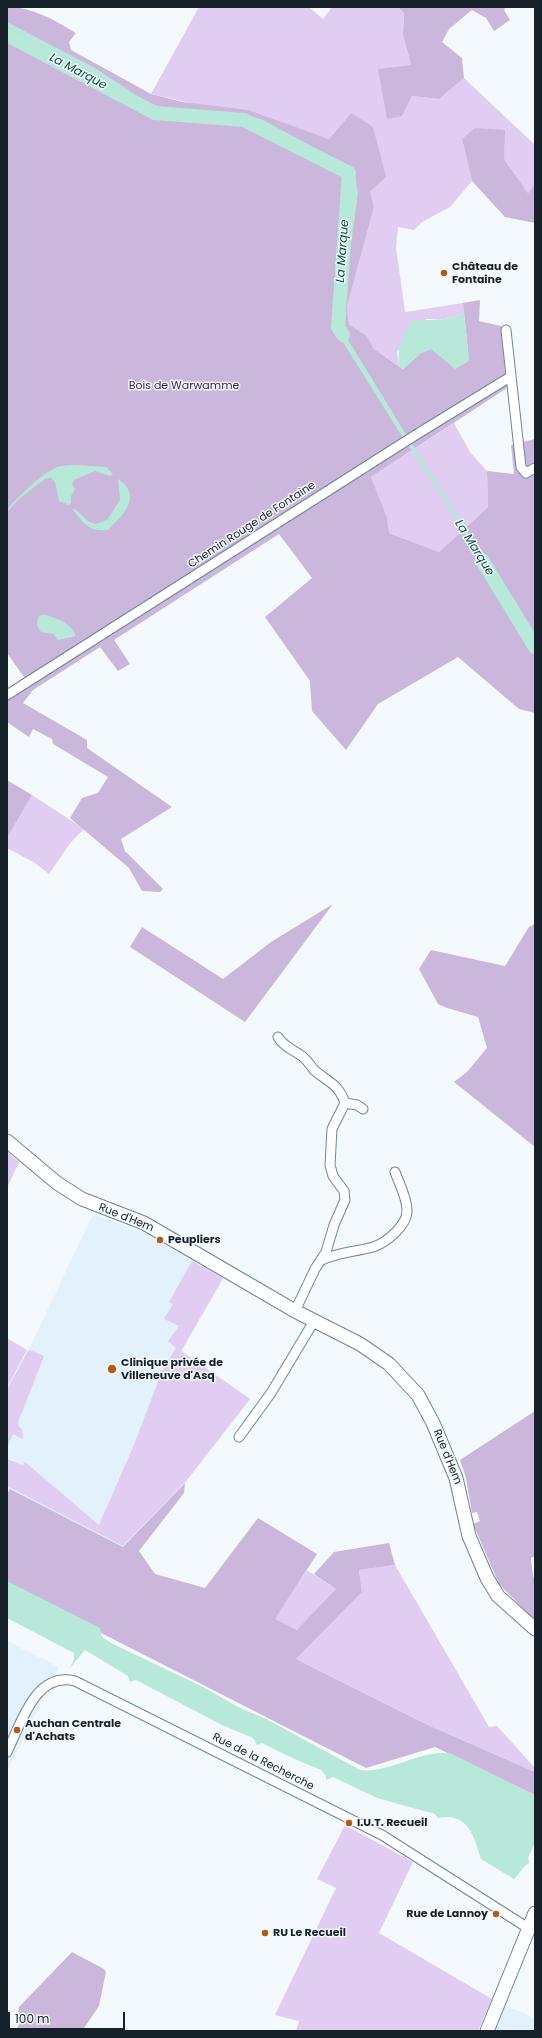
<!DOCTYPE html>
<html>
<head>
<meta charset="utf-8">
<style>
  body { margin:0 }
  #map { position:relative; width:542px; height:2038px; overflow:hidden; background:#f3f9fd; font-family:Poppins,sans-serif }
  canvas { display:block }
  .frame { position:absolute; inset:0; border:8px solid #172129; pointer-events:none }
  .scale { position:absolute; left:8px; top:2012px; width:117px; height:18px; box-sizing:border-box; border:2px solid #172129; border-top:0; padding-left:5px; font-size:12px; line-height:14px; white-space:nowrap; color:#172129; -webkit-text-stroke:3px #f3f9fd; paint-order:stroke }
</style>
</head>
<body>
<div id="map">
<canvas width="542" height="2038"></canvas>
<div class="frame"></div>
<div class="scale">100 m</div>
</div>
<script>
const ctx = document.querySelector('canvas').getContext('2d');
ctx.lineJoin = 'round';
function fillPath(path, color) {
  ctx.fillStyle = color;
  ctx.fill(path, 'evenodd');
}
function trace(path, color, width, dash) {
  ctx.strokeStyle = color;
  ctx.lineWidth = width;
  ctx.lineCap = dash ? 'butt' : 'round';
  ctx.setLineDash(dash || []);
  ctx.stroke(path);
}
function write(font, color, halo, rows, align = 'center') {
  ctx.font = font + ' Poppins,sans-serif';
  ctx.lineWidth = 3;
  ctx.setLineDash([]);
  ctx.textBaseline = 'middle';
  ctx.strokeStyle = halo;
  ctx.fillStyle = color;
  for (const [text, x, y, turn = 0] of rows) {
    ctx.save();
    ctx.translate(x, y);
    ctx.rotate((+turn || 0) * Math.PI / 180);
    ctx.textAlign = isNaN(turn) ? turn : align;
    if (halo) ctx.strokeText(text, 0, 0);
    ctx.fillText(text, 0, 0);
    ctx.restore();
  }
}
fillPath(new Path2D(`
  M93,1214L145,1233L224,1278L182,1351L251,1399L185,1483L123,1547L14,1491L10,1489L7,1494V1388L29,1349Z
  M7,1641L59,1667L7,1771Z
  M505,2006L524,2013L535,2020V2031H494Z`), '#e3f1fc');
fillPath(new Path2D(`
  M199,7H309L323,19L332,7H398L404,13L403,35L411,65L402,116L412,96L439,99L464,78L535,145V184L528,193L504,159L462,139L472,181L450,207L422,222L414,230L398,227L396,247L405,312L463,303L464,313L446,319H426L397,352L399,366L374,349L367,336L349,324L347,307L374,207L351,113L329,139L288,125L151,94Z
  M454,423L470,452L487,471L488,507L439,552L389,533L387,517L371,477Z
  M32,795L84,829L71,842L49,874L35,863L7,848V838Z
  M7,1152L19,1162L7,1188Z
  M192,1261L223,1278L181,1351L250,1399L186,1481L123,1546L7,1486V1459L23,1465L25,1462L99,1525L133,1447L163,1369L176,1348L168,1341L179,1326L164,1319L173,1304L169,1302Z
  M7,1338L27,1350L7,1388Z
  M30,1350L44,1356L19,1420L18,1426L22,1429L23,1439L13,1434L7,1448V1390L27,1352Z
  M395,1565L489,1727L497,1726L535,1768V1772L430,1726L296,1659L362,1592L359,1570Z
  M307,1570L336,1589L298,1630L274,1620Z
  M345,1825L413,1862L379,1933L492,1999L478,2031H296L299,2021L275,2015L336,1888L317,1879Z`), '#e1cdf1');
fillPath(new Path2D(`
  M7,7C33,7 54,20 76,33L69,42L71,50L151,94L183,102L248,110L329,139L351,113L373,127L386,177L370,191L374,207L347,307L349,324L367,336L374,349L403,369L421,353L431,349L469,361L463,303L480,300L479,321L501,326L507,388L371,477L387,517L389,533L439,552L488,507L487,471L514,474L511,445L535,439V713L519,709L458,657L378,704L346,750L312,711L310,681L265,617L312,578L279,534L114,640L130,664L118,671L100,647L33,690L23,703L87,740V748L172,807L121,839L125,851L163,889L160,892L142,891L129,868L70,818L82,798L98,793L108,777L53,744L52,739L33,729L29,737L7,722V691L26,680L7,653Z
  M398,7H506L504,10L510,20L494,31L486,18L472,10L449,29L442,42L462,58L464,78L439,99L412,96L402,116L387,119L378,69L411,65L403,35L404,13Z
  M475,128L505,130L504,159L528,193L535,184V223L505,217L472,181L462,139Z
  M7,780L32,795L7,838Z
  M333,904L245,1022L130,947L142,927L223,979L271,942Z
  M535,924V1147L454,1082L467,1072L487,1048L478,1017L447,1008L438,1004L419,969L431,950L505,966L529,927Z
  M535,1411V1556L531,1558L533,1576L535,1579V1621L499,1584L473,1524L480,1521L477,1512L472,1513L466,1478L460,1460Z
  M185,1483L184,1493L139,1551L155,1574L205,1588L258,1518L317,1554L275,1619L297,1630L336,1589L314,1574L334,1552L389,1543L395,1565L359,1570L362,1592L296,1659L430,1726L535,1772V1795L435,1747L366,1768L7,1585V1494L10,1489L123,1547Z
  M72,1952L104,1969L106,1972L99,2006L82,2031H16L21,2019L18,2015L19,2007Z`), '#cbb7db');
fillPath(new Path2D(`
  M7,22L95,68L148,103L169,109L250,116L261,119L354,169L358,193L346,280L337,310L340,325L345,335L407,436L403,438L341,339L335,322V313L352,190L350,173L347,169L250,121L161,113L131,100L87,70L7,27Z
  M464,313L469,361L455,369L431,349L421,353L403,369L399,366C397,347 402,336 412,321L446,319Z
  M410,441L535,636V644L407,443Z
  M76,465L106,467L113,474L110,476L95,471L74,480L72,484L75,489L71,496V503L69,505L59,501L55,482L51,478H46L19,499L7,512V509C21,495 37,477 55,468C61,465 69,465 76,465Z
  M118,479C144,496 122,516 108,530C89,532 84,524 73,510L75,509L89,522L96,524L107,520L120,500Z
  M43,614C55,618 71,622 76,636L58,640L53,634L41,632L37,625L38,617Z
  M7,1581L100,1628L102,1637L111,1643L203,1687L238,1707L266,1719L360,1770C392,1774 421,1748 452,1754L535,1795V1842L528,1858L529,1863C521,1868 520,1874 514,1879L481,1859C474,1836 468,1812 438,1818L435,1814L377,1798L333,1777L326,1780V1776L321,1770L290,1757L262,1743L257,1745L253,1738L222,1725L136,1680L130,1682L128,1676L85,1650L69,1669L74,1660V1653L7,1618Z`), '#b7e8da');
trace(new Path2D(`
  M7,35L155,113L244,120L349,173L338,327L343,335
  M482,560L535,647`), '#b7e8da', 14);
const street = new Path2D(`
  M506,330L521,467L526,473L535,468
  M7,695L414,436L510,377
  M278,1037C283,1046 293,1050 302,1056C307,1060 310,1065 314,1070C329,1083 338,1083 345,1103L357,1105L363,1109
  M322,1260C339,1252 355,1252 373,1247C386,1243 408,1225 407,1210C407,1198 399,1183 395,1172
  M295,1311L315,1269L326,1252L334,1225L345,1200L344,1191L333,1176L330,1165L332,1129L345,1103
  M239,1437L271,1393L314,1321
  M7,1752C21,1724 35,1671 75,1681L382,1835L528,1928`);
const secondary = new Path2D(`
  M7,1141L57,1183L82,1199L144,1223L295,1311L360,1344L389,1364L418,1395L433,1423L456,1478L469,1536L487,1578L498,1596L535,1629
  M487,2031L535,1913`);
trace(street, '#6c869a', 11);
trace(secondary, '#6c869a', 15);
trace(street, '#fff', 9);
trace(secondary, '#fff', 13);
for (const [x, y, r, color] of [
  [444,273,4,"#b7590f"],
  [160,1240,4,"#b7590f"],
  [112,1369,5,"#b7590f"],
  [17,1730,4,"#b7590f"],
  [349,1823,4,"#b7590f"],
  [496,1914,4,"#b7590f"],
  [265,1933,4,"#b7590f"]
]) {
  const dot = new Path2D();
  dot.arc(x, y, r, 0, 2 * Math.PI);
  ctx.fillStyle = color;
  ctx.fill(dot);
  trace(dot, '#f3f9fd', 1.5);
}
write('bold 11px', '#172129', '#f3f9fd', [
  ["Château de",452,267],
  ["Fontaine",452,280],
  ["Peupliers",168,1240],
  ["Clinique privée de",121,1363],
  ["Villeneuve d'Asq",121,1376],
  ["Auchan Centrale",25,1724],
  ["d'Achats",25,1737],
  ["I.U.T. Recueil",357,1823],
  ["Rue de Lannoy",488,1914,"right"],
  ["RU Le Recueil",273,1933]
], 'left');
write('11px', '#3a1f4d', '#f3f9fd', [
  ["Bois de Warwamme",184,386]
]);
write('11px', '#172129', '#f3f9fd', [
  ["Chemin Rouge de Fontaine",252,525,-33],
  ["Rue d'Hem",126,1218,22],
  ["Rue d'Hem",447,1457,68],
  ["Rue de la Recherche",263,1762,27]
]);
write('italic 12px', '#094f41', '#f3f9fd', [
  ["La Marque",78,72,28],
  ["La Marque",343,251,-86],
  ["La Marque",474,548,58]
]);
</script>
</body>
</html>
